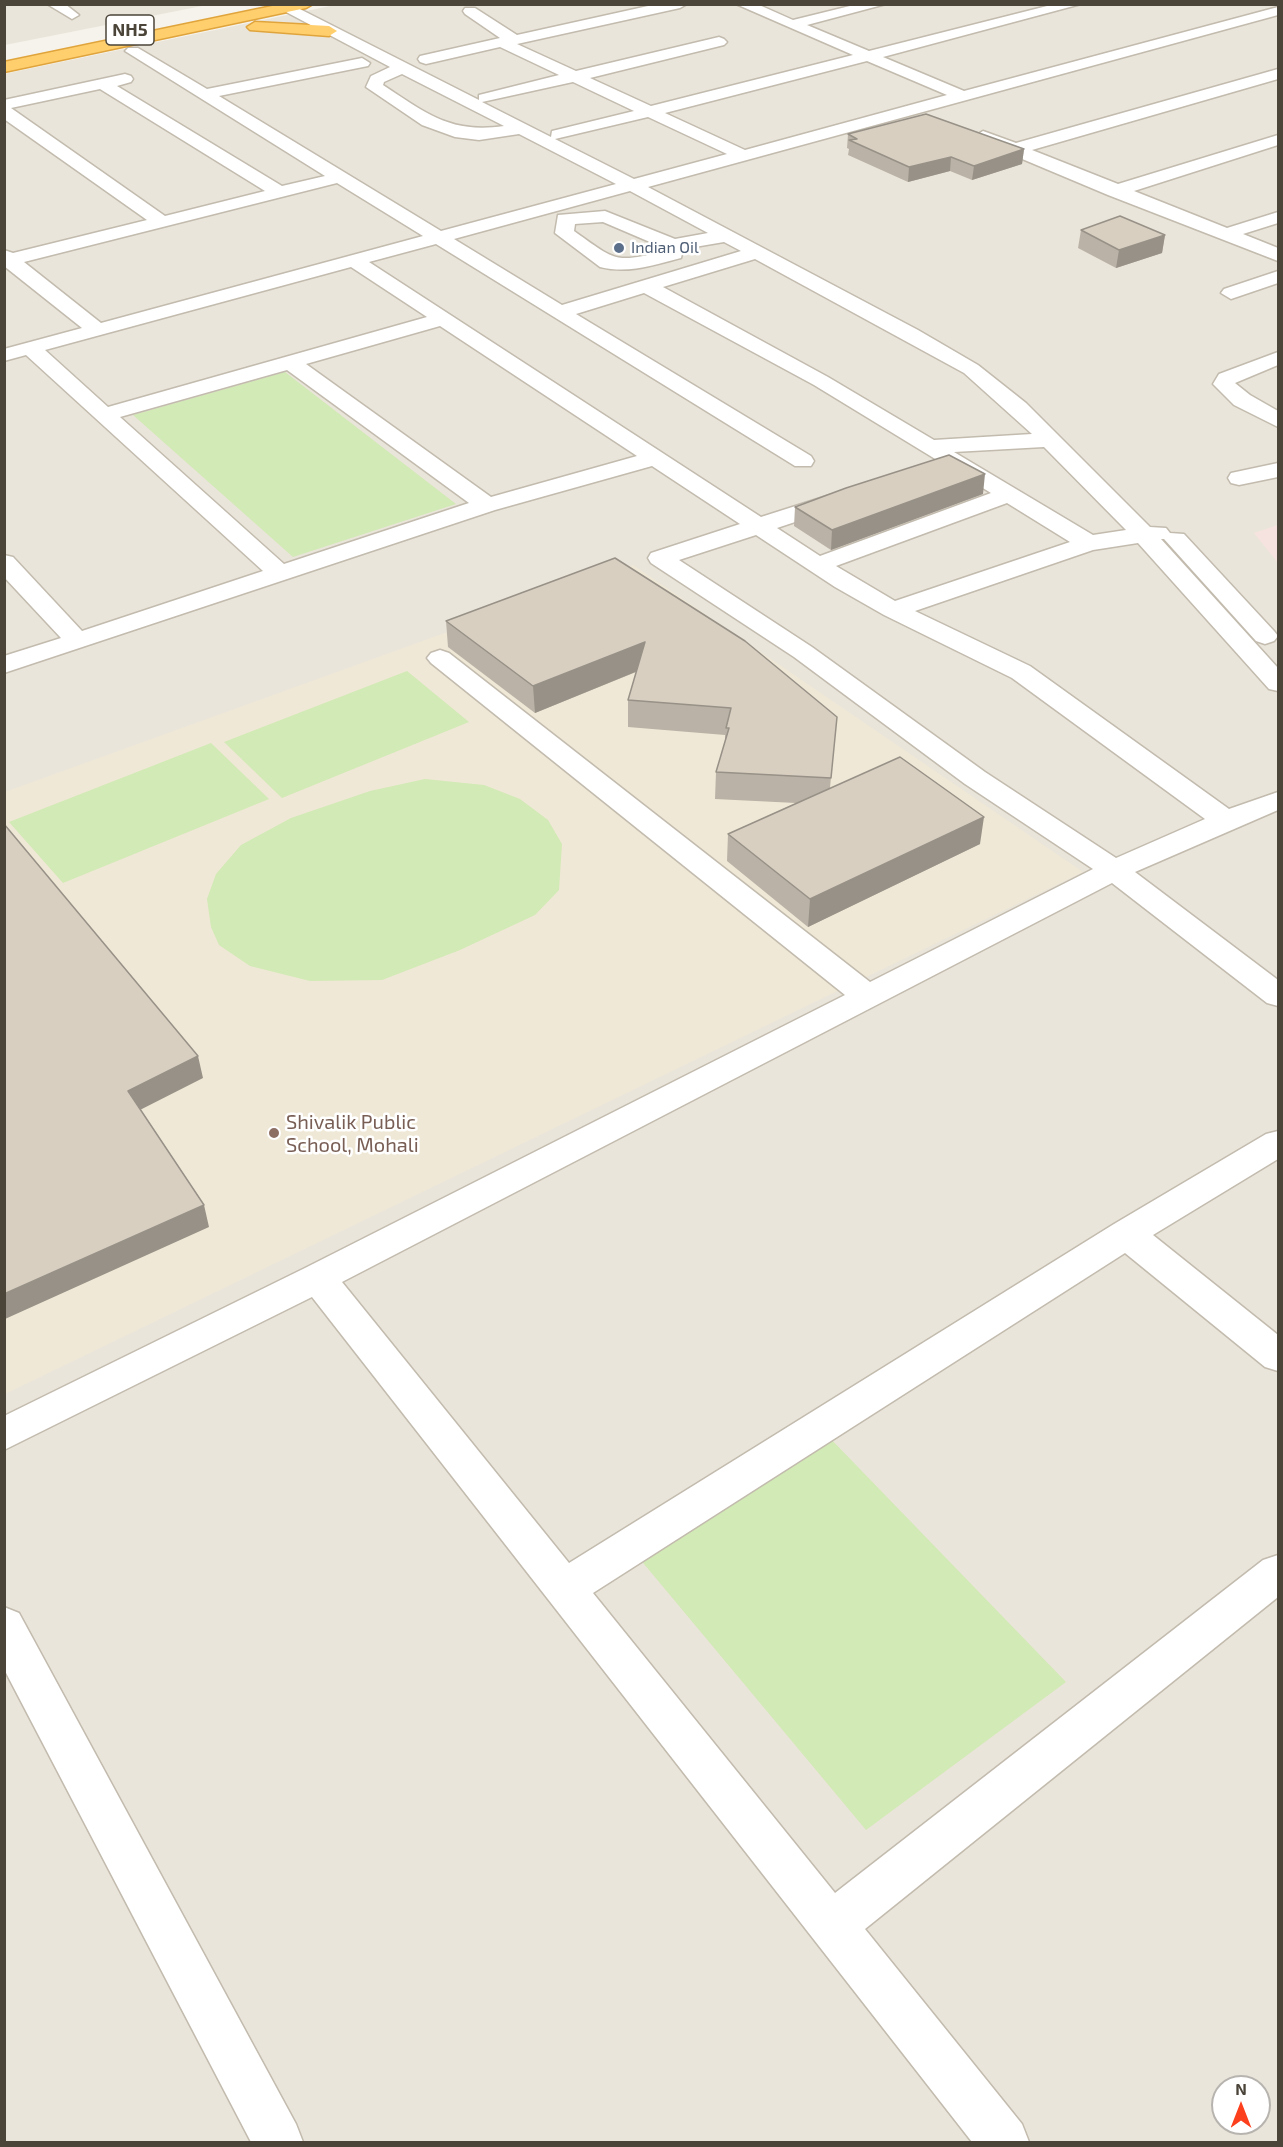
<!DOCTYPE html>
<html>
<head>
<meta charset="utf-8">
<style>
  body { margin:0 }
  #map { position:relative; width:1283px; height:2147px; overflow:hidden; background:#f6f3ec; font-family:"Exo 2",sans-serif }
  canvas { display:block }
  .frame { position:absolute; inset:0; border:6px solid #4b4439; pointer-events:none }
  .north { position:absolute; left:1211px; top:2075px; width:60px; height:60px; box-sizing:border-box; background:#fff; border:2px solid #b7b4b0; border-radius:50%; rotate:0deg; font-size:16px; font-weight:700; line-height:24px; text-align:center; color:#4b4439 }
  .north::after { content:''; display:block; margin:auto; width:21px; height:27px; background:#fc3f1d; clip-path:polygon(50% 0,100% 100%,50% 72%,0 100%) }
</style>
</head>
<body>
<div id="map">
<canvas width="1283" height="2147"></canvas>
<div class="frame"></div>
<div class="north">N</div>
</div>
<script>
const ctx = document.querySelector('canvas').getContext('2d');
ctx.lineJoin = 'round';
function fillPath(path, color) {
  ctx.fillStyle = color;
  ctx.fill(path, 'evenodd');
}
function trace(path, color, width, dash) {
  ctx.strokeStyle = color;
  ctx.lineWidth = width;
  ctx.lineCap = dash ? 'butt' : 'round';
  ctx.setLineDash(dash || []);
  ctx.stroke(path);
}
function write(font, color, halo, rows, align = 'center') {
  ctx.font = font + ' "Exo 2",sans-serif';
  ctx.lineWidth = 5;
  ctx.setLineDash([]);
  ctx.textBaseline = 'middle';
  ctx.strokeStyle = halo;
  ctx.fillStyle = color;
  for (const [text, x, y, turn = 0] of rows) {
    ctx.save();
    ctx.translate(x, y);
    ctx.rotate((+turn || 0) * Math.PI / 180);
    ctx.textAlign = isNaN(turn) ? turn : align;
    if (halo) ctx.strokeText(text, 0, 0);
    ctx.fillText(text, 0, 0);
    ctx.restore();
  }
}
fillPath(new Path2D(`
  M5,5H207L5,45Z
  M335,5H1278V2142H5L4,74ZM1223,2087H1259V2123H1223Z`), '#eae5da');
fillPath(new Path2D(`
  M633,565L1083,872L5,1394V792Z`), '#efe8d6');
fillPath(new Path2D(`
  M1278,525V563L1254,533Z`), '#f6e3e0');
fillPath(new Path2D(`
  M285,372L456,504L293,557L133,415Z
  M407,671L469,722L282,798L224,742Z
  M211,743L269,799L63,883L9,822Z
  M425,779L484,785L520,799L548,820L562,844L559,890L535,915L460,950L382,980L310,981L250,966L219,945L211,927L207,899L216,874L241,845L291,818L370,791Z
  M825,1433L1066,1682L866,1830L634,1552Z`), '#d2eab5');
const minor = new Path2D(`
  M47,4H65L79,15L72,19Z
  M271,4H290L479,100V95L559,75L500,47L426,64L420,62L418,59L420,56L500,38L465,14L463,11L465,8H475L517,35L657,4H687L680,8L517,44L576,71L719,37L724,39L727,42L724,45L590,78L651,106L853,55L736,4H757L793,20L858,4H886L807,25L869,51L1055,4H1081L883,57L964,91L1278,7V15L648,187L918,330L978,365L1026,403L1150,527L1166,528L1170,533L1184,534L1274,631L1278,636L1274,641L1265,644L1256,641L1164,539H1161L1278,668V691L1269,689L1138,543L1093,550L915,611L1030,666L1229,809L1278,792V810L1135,872L1278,980V1006L1267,1003L1112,883L342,1282L569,1563L1114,1224L1266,1134L1278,1131V1159L1153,1235L1278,1335V1371L1265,1367L1125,1253L593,1593L835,1893L1263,1560L1278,1555V1597L865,1929L1022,2124L1029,2142H972L312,1297L4,1450V1416L305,1268L845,995L431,663L427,658L431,653L440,650L449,653L870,982L1093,869L965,784L794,657L651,563L648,558L651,553L740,524L652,466L495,510L4,673V656L61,638L4,577V555L13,557L82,631L263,571L26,355L4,361V349L82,328L4,266V250L13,253L147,220L4,119V100L125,74L131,76L133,79L131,82L117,86L282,186L325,176L125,51L128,48H138L207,89L362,58L370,63L368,66L219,96L441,231L616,184L519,134L479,140L455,137L422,125L366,87L371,76L390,67ZM867,61L947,95L745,150L665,113ZM402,74L504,126C450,134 426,113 383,85L384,82ZM573,82L634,111L552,131L551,137L482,102ZM100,89L265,191L165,216L11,108ZM648,117L727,154L634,179L555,139ZM337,183L423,236L101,323L24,262ZM630,191L708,233L675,239L605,211L558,215L555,233L600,267C629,274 653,265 681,258L683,249L724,242L741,251L562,305L454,239ZM603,222L664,248V251C614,264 615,260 574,231L575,224ZM436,244L795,466H811L814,461L811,456L576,314L644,293L814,385L991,493L820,556L777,528L846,505L850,500L846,495H830L761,517L369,262ZM755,259L964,373L1032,434L934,440L828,377L663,287ZM351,267L427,317L108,407L45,350ZM440,326L637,456L491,497L306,364ZM287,370L469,503L284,564L120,417ZM1044,447L1126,530L1093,535L954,452ZM1007,503L1070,542L895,601L836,566ZM756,535L835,587L884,615L1012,678L1205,819L1116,858L985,772L812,647L679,560Z
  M1278,69V79L1032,150L1118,184L1278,135V145L1134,191L1227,228L1278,212V223L1243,234L1278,248V261L1108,195L977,140L975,136L983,131L1016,143Z
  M1278,271V283L1231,299L1221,293L1224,289Z
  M1278,352V365L1235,383L1250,395L1278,411V427L1234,405L1213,384L1219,374Z
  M1278,463V477L1239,485L1231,483L1228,478L1231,473Z
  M4,1607L19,1613L296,2124L303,2142H251L4,1669Z`);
const highway = new Path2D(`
  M282,4H313L306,8L4,72V62Z
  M255,22L329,26L337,31L329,36L250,30L247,27Z`);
trace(minor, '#c2bbae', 3);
trace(highway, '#e0a43c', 3);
fillPath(minor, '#fff');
fillPath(highway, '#ffcf6e');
fillPath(new Path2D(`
  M848,134L1024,149L1022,164L972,180L950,171L908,182L848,155L849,149L847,148Z
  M1081,230L1165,235L1162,253L1116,268L1078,248Z
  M983,494L831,550L794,526L795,507Z
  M615,558L834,744L830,788L980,844L808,927L727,861L728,834L796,803L715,799L716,772L725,741V735L628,727V700L636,672L535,713L448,647L446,621Z`), '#bab2a6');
fillPath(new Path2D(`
  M1024,149L1022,164L972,180L974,166Z
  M951,157L950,171L908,182L909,167Z
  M1165,235L1162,253L1116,268L1119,250Z
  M985,474L983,494L831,550L832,530Z
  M645,642V668L535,713L533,686Z
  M984,817L980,844L808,927L810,899Z
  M198,1056L203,1078L134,1113L128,1091Z
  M204,1205L209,1227L5,1319L4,1294Z`), '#979187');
const building = new Path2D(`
  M926,114L1024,149L974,166L951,157L909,167L849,140L857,139L848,134Z
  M1120,216L1165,235L1119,250L1081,230Z
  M949,455L985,474L832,530L795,507L846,488Z
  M615,558L745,641L837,717L831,778L716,772L729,728H726L731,708L628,700L645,642L533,686L446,621Z
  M900,757L984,817L810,899L728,834Z
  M4,824L198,1056L128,1091L204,1205L4,1294Z`);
fillPath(building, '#d8cfc1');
trace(building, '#979187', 1.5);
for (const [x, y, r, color] of [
  [619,248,6,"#5c6f8a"],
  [274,1133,6,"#8d6e63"]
]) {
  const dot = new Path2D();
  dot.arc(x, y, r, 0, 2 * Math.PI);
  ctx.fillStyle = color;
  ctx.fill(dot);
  trace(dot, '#fff', 2);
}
write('16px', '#4e5e75', '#fff', [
  ["Indian Oil",631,248]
], 'left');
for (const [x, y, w] of [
  [130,30,48]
]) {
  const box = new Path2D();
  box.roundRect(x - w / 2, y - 15, w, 30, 4.5);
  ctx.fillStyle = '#fff';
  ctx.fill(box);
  trace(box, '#4b4439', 1.5);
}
write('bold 18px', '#4b4439', null, [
  ["NH5",130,30]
]);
write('20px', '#785e54', '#fff', [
  ["Shivalik Public",286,1122],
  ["School, Mohali",286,1145]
], 'left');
</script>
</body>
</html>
